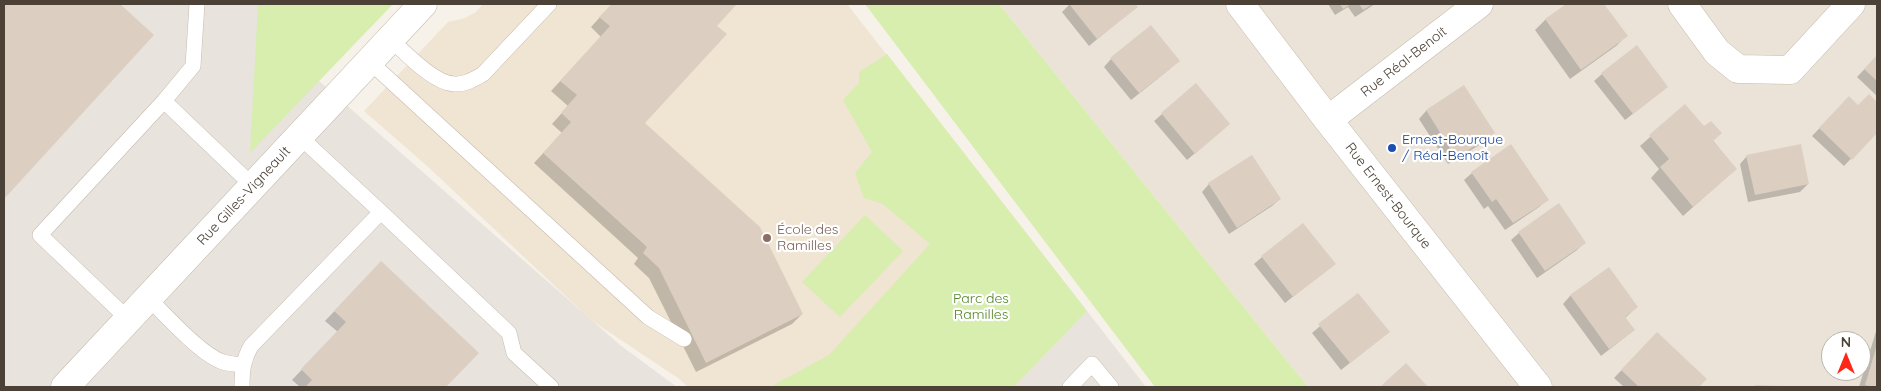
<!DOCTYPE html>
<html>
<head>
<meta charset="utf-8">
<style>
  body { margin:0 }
  #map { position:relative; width:1881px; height:391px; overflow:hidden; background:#f6f1e9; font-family:Quicksand,sans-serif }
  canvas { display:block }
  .frame { position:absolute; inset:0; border:5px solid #4b4137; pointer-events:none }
  .north { position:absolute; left:1821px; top:331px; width:50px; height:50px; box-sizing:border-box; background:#fff; border:1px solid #b7b3af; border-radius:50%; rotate:0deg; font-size:14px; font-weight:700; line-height:20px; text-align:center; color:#4b4137 }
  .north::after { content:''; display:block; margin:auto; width:18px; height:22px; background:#ff2717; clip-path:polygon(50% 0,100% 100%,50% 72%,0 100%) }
</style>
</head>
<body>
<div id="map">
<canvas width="1881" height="391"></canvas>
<div class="frame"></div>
<div class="north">N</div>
</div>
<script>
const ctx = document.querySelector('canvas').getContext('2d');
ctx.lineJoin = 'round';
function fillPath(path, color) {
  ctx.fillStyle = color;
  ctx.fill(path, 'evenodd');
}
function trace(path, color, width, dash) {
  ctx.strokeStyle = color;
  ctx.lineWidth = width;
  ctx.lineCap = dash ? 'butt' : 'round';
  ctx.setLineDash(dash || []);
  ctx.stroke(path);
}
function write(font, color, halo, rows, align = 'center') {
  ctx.font = font + ' Quicksand,sans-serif';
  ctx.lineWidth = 4.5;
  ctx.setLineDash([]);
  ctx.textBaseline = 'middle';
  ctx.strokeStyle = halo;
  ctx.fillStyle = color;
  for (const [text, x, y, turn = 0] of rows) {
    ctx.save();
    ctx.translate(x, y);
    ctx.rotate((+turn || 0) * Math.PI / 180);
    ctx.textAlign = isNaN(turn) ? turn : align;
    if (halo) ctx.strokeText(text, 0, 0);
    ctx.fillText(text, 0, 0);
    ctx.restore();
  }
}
fillPath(new Path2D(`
  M999,4H1877V387H1308ZM1831,341H1861V371H1831Z`), '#ebe3d7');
fillPath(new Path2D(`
  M4,4H283L311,74L620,345L677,387H4Z
  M1087,311L1146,387H1014Z`), '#e9e3de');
fillPath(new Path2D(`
  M483,4H847L1087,311L1014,387H688L678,378L591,320L426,165L364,111L448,22L465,18L476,12Z`), '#f0e5d2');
fillPath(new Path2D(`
  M258,4H393L250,153Z
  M865,4H999L1308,387H1155Z
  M887,54L1087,311L1014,387H770L829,355L930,244L883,204L864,198L855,173L872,152L843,100L859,83V72Z
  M865,215L903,251L840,317L802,282Z`), '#d7eeaf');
fillPath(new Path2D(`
  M7,4H118L152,35L4,197V7Z
  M612,4H732L734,6L716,26L643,123L802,314L792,324L696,372L649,278L634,264L638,258L534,163L562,133L552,124L568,106L551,91L601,37L591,27Z
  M1070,4H1134L1136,7L1089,46L1062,12Z
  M1328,4H1375L1355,17L1348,7L1335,15Z
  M1568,4H1603L1626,36L1616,46L1570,79L1535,30L1545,20Z
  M1877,56V96L1857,77Z
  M1111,59L1171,68L1131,100L1104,67Z
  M1602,74L1667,87L1625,120L1594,81Z
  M1196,85L1229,124L1187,160L1154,121Z
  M1464,87L1493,133L1486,141L1448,164L1419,119L1426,111Z
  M1869,96L1877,104V131L1844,166L1812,136L1849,98L1858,107Z
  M1685,106L1736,169L1683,216L1651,178L1659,169L1640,146Z
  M1747,156L1808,184L1800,192L1748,202L1740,164Z
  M1472,173L1547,200L1539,207L1505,230L1488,206L1484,209L1464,180Z
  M1209,184L1280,199L1272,206L1229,234L1202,192Z
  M1519,233L1585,242L1577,250L1537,278L1511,240Z
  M1262,257L1334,264L1285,303L1254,264Z
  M1609,269L1637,307L1625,318L1634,330L1601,356L1563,304L1570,296Z
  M371,273L478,353L444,387H300L292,380L338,332L325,321Z
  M1358,294L1380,339L1341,370L1312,333Z
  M1877,328V387H1859Z
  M1657,333L1705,379L1697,387H1624L1614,378Z`), '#0003');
fillPath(new Path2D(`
  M6,4H120L154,35L4,199V6Z
  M612,4H734L736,5L717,26L727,34L645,123L760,227L803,314L706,363L659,268L643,253L647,247L543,153L571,122L561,113L577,95L560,81L610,26L599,17Z
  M1069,4H1135L1138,7L1097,39Z
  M1340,4H1351L1343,9Z
  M1359,4H1373L1363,10Z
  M1566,4H1604L1628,36L1581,70L1545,19Z
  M1151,25L1180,61L1139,93L1110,58Z
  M1637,45L1668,87L1633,114L1601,73Z
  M1877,55V81L1864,69Z
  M1196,83L1230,124L1195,154L1161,113Z
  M1464,85L1495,133L1456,158L1426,110Z
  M1869,94L1877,102V133L1852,160L1819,128L1849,96L1858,105Z
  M1685,104L1704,126L1711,121L1722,133L1713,141L1737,169L1693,207L1660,167L1669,159L1649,135Z
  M1511,144L1549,200L1513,223L1496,199L1492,202L1471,172Z
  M1801,144L1809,184L1755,195L1746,155Z
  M1252,155L1281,199L1237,228L1208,183Z
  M1559,203L1586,243L1545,271L1518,232Z
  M1303,223L1336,264L1293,297L1261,256Z
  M381,261L479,353L446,387H305L312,380L301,369L346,322L334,311Z
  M1609,267L1638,307L1625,317L1635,330L1609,349L1570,295Z
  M1358,293L1390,332L1350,363L1318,324Z
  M1657,332L1707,379L1699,387H1669L1667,386L1666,387H1639L1621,370Z
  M1877,345V387H1873L1865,385Z
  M1406,363L1428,387H1380Z
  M1755,385L1785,386V387H1755Z`), '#dccfc1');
const lane = new Path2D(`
  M390,39C405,52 433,83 454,84C465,85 474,79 483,74L549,4
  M369,61L648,317L684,339
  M164,101L193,66L197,4
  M381,212L509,333L514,353L551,387
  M149,299C167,316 201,355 223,362C229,364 236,364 243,365
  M129,320L40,235L164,101L253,186
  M242,387C242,371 243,360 251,346L381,212L300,137
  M1070,387L1092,364L1111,387`);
const street = new Path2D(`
  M1240,4L1328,120L1538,387
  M1682,4L1717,52L1738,69L1790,70L1851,4
  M1328,120L1479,4
  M65,387L423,4`);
trace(lane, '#c6bbae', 16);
trace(street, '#c6bbae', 29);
trace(lane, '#fff', 15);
trace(street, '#fff', 28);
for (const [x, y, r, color] of [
  [1392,148,5,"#1a4fb4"],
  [767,238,5,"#8d6e63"]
]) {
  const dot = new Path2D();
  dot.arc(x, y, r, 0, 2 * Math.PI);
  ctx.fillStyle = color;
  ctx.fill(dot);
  trace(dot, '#fff', 2);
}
write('14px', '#4b4137', '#fff', [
  ["Rue Réal-Benoit",1404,62,-38],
  ["Rue Gilles-Vigneault",244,196,-47],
  ["Rue Ernest-Bourque",1388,196,52]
]);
write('14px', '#164399', '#fff', [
  ["Ernest-Bourque",1402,140],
  ["/ Réal-Benoît",1402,156]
], 'left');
write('14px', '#785e54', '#fff', [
  ["École des",777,230],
  ["Ramilles",777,246]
], 'left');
write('14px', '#508423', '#fff', [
  ["Parc des",981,299],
  ["Ramilles",981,315]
]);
</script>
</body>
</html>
